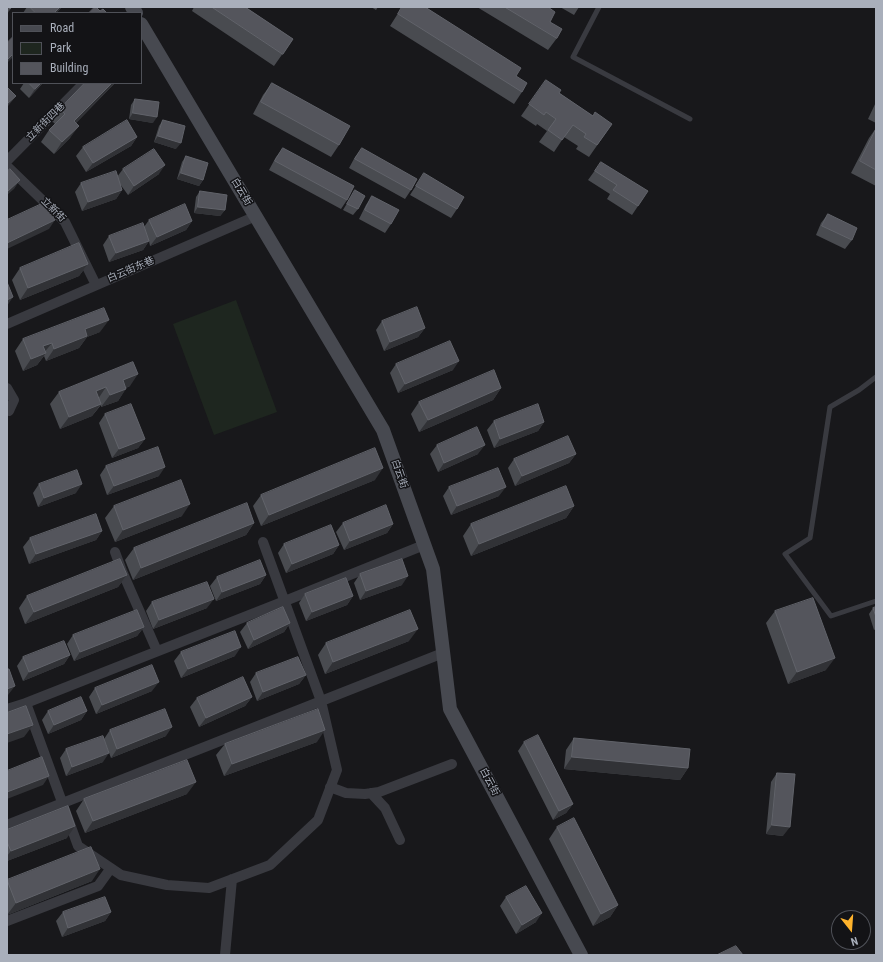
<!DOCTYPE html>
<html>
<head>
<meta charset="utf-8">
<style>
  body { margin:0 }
  #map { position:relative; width:883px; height:962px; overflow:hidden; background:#18181b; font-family:"Roboto Condensed",sans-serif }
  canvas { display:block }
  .frame { position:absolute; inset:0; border:8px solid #a9afbb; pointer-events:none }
  .legend { position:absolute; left:12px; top:12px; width:130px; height:72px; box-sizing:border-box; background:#131316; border:1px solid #4f5158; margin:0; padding:5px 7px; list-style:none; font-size:12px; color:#a9afbb }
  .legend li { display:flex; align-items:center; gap:8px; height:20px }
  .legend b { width:20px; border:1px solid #4f5158 }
  .north { position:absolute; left:831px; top:910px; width:40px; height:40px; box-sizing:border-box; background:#131316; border:1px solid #4f5158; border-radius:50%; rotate:163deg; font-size:11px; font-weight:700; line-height:16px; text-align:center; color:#a9afbb }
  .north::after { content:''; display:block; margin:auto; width:14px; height:18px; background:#ffb32c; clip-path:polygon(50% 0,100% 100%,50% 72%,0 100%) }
</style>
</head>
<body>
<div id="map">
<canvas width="883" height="962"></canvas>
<div class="frame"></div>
<ul class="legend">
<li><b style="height:5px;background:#474950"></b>Road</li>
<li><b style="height:11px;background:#1e261f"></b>Park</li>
<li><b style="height:11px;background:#54555c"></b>Building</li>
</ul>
<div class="north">N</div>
</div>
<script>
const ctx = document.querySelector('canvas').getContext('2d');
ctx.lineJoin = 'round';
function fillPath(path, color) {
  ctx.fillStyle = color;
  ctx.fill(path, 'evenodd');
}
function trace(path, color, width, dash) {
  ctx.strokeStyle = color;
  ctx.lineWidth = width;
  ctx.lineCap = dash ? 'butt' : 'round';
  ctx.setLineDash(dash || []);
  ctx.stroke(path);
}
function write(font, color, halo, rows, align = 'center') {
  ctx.font = font + ' "Roboto Condensed","Noto Sans SC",sans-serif';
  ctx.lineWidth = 3;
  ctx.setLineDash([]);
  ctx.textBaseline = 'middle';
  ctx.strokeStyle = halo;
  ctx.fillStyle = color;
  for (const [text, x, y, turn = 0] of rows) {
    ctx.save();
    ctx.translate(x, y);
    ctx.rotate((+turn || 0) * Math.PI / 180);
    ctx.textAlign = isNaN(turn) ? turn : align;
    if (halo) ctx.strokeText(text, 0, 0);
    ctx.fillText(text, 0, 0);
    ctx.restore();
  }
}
fillPath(new Path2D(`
  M236,300L277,412L214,435L173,324Z`), '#1e261f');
trace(new Path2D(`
  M599,7L573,57L690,119
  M876,377L859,390L830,407L810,538L785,554L831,616L876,601`), '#393a40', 5);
trace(new Path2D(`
  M7,161L84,83
  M7,166L65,222L96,285
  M7,324L256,216
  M7,388L14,400L9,411L7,410
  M263,542L321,701L337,770L318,820L270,865L209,888L167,885L121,875L78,846L26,703L285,601L424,545
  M115,552L122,571L157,651
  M7,709L26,703
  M330,787L346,793L365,794L379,792L452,764
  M371,793L385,808L400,840
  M7,825L443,653
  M7,921L98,886L111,868
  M225,955L232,879`), '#393a40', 10);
trace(new Path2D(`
  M132,7L136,13
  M141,24L383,430L433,569L450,709L581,955`), '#474950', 14);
fillPath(new Path2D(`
  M7,7H12L7,14Z
  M27,7H62L56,13H23Z
  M194,7H245L293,39L274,66L192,11Z
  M371,7H378L376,10Z
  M402,7H425L516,76L522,92L514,104L390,26Z
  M477,7H548L550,22L557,38L548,50Z
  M560,7H579L574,15Z
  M546,80L559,93L593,116L612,124L589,157L576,149L578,146L564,137L554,152L539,142L547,131L537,124L536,126L521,116Z
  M24,83H43L29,98L20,89Z
  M85,83H115L76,123L70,138L54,154L41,142L49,130L55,124L51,120L60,109Z
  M272,83L339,145L331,157L253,114L263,95Z
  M135,99L153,123L129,119L131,105Z
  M876,102V123L868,119Z
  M163,120L176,149L154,142L159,126Z
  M876,128V186L851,173L869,138Z
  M137,137L131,146L86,172L76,156L83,147Z
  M283,148L347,200L341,209L269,170L276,157Z
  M362,148L411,190L405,199L349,168L355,157Z
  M186,156L203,180L199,186L177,179L182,162Z
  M601,162L638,206L632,215L607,199L610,194L588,180Z
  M123,169L159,174L128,195L120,184L122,190L116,199L82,211L75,192L81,183L117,177Z
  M424,173L457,209L451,218L410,195Z
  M355,190L358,209L353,215L343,210Z
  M200,191L225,210L220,216L194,213L196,197Z
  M372,196L391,224L385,233L359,219L366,205Z
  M828,214L852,240L845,249L816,235L821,223Z
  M149,220L192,221L186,230L150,246L149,241L143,250L109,262L103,245L109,236L144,227Z
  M88,264L79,276L20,300L12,280L20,268Z
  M382,321L425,328L418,337L384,351L376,330Z
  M100,332L87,337L79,348L46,361L44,356L37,365L23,371L15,351L23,339Z
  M133,362L130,386L126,388L118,401L101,407V405L92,416L60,429L50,404L59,392Z
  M396,364L453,370L398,393L390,373Z
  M501,388L493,400L419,432L411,414L419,402Z
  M105,414L145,439L138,448L112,458L99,423Z
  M494,421L544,422L538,431L494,448L487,430Z
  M437,445L478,454L438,472L430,454Z
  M576,454L569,463L515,486L508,468L514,459Z
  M106,466L159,476L107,495L100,475Z
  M375,480L261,526L253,506L261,495Z
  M39,484L76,493L38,507L33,493Z
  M449,487L499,496L451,515L443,496Z
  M114,506L182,516L115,542L105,518Z
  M574,506L566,518L471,556L463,536L471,524Z
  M254,523L246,535L133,580L125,560L134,548Z
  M343,523L393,524L387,533L344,550L336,532Z
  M102,531L96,540L29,564L23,547L30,538Z
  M284,544L339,545L333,554L286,573L278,553Z
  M360,574L402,585L360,600L354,583Z
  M127,575L118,587L25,624L19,608L27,596Z
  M266,575L260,584L216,601L210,586L217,577Z
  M305,594L353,596L347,605L306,621L299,603Z
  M152,602L207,608L153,629L146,611Z
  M876,607V629L874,630L869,614L873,608Z
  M775,611L826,670L788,684L766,623Z
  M247,623H290L284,632L248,649L240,632Z
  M144,627L137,636L74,661L67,644L73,635Z
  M409,641L325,674L318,655L326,643Z
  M181,652L235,656L181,678L174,661Z
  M70,655L64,664L23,681L17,666L23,657Z
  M256,673L306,675L299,684L257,701L250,682Z
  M95,688L152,691L96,714L89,697Z
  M252,697L245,706L199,727L190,707L197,698Z
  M48,711H87L81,720L48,734L42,720Z
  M110,730L166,736L111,758L104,739Z
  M574,738L688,768L680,780L564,769L566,750Z
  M317,742L224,776L216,755L225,744Z
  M524,742L573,804L566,813L553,820L518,751Z
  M66,749L103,762L66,776L60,758Z
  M777,773L783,836L766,834L771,782Z
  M187,794L85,833L76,811L84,799Z
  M557,827L618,905L610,917L593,926L549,839Z
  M7,830L67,838L7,861Z
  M7,880L92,881L7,915Z
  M506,897L536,922L516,934L500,906Z
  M63,912H111L105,921L62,937L56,921Z`), '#494b50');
fillPath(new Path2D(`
  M12,7L7,14V13L10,9Z
  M60,7H62L56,13H54Z
  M13,54V57L7,63V60Z
  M41,83H43L29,98L35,89Z
  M112,83H115L66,133L74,121Z
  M16,96L9,105L7,107V104Z
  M133,113L157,117L153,123L129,119Z
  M79,126L70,138L54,154L62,142Z
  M158,136L181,143L176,149L154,142Z
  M137,137L131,146L86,172L93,163Z
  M165,165L159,174L128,195L134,186Z
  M181,173L203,180L199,186L177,179Z
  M20,180L14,189L7,195V192Z
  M122,190L116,199L82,211L88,202Z
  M198,207L225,210L220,216L194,213Z
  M55,220L49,229L7,249V243Z
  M192,221L186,230L150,246L157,237Z
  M149,241L143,250L109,262L116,253Z
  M88,264L79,276L20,300L28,288Z
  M13,297L7,306V300Z
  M109,320L100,332L87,337L79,348L46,361L54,349L85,329Z
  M425,328L418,337L384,351L390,342Z
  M52,343L43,354L46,353L37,365L23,371L31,359L43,346Z
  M459,361L453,370L398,393L405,384Z
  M138,374L130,386L114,392L123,380Z
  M106,387L98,399L96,391Z
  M501,388L493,400L419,432L428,420Z
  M126,389L118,401L101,407L110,395Z
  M101,404L92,416L60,429L69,417Z
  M544,422L538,431L494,448L500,439Z
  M145,439L138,448L112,458L119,449Z
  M485,445L478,454L438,472L444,463Z
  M576,454L569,463L515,486L522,476Z
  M165,467L159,476L107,495L114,486Z
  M383,468L375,480L261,526L269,515Z
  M82,484L76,493L38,507L44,498Z
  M506,487L499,496L451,515L457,506Z
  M190,504L182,516L115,542L123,530Z
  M574,506L566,518L471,556L479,544Z
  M254,523L246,535L133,580L141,568Z
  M393,524L387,533L344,550L350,541Z
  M102,531L96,540L29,564L36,554Z
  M339,545L333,554L286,573L292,564Z
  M127,575L118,587L25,624L34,612Z
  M266,575L260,584L216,601L222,592Z
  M408,576L402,585L360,600L366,591Z
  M353,596L347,605L306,621L312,612Z
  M214,599L207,608L153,629L159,620Z
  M290,623L284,632L248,649L254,640Z
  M144,627L137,636L74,661L80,652Z
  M418,629L409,641L325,674L333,662Z
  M241,647L235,656L181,678L188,669Z
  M70,655L64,664L23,681L29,672Z
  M835,658L826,670L788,684L797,672Z
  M306,675L299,684L257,701L263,692Z
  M159,682L152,691L96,714L102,705Z
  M15,686L8,695H7V689Z
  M252,697L245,706L199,727L206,718Z
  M87,711L81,720L48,734L54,725Z
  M33,725L24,737L7,743V734Z
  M172,727L166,736L111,758L117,749Z
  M325,730L317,742L224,776L232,764Z
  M109,753L103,762L66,776L72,767Z
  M572,757L688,768L680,780L564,769Z
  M49,776L43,785L7,799V792Z
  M196,782L187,794L85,833L93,821Z
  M573,804L566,813L553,820L559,811Z
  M772,825L790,827L783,836L766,834Z
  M75,826L67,838L7,861V856L11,851Z
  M100,869L92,881L7,915L16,903Z
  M618,905L610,917L593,926L601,914Z
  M111,912L105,921L62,937L68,928Z
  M542,913L536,922L516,934L522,925Z`), '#313236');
const building = new Path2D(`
  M7,7H12L10,9L8,7L7,9Z
  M30,7H60L54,13H36Z
  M95,7H96L100,11L103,9L107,13H89Z
  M212,7H245L293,39L283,54Z
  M402,7H425L521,68L516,76L527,83L522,92L398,14Z
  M505,7H548L555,12L550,22L562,29L557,38Z
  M13,37V54L7,60V43Z
  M546,80L561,90L559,93L593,116L595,112L612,124L597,145L584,137L586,134L573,125L562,140L548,130L556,119L546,112L544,115L529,104Z
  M29,83H41L35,89Z
  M85,83H112L74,121L79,126L62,142L49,130L65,114L60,109Z
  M272,83L350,126L339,145L261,102Z
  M7,87L16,96L7,104Z
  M135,99L159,102L157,117L133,113Z
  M127,120L137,137L93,163L83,147Z
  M163,120L185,126L181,143L158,136Z
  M876,129V170L860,161Z
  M283,148L354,186L347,200L275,161Z
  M362,148L417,179L411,190L355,159Z
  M154,149L165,165L134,186L123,169Z
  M186,156L208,163L203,180L181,173Z
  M601,162L648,191L638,206L613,190L617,185L595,171Z
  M10,169L20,180L7,192V172Z
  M116,171L122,190L88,202L81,183Z
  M424,173L464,197L457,209L416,186Z
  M355,190L365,196L358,209L347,204Z
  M200,191L227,195L225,210L198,207Z
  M372,196L399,210L391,224L365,210Z
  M46,202L55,220L7,243V220Z
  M185,204L192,221L157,237L149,220Z
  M828,214L857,228L852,240L822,226Z
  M143,223L149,241L116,253L109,236Z
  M79,243L88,264L28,288L20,268Z
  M7,282L13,297L7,300Z
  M417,307L425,328L390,342L382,321Z
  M104,308L109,320L85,329L87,336L54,349L52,343L43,346L46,353L31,359L23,339Z
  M450,341L459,361L405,384L396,364Z
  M133,362L138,374L123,380L126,389L110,395L106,387L96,391L101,404L69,417L59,392Z
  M494,370L501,388L428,420L419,402Z
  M131,404L145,439L119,449L105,414Z
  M538,404L544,422L500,439L494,421Z
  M477,427L485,445L444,463L437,445Z
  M568,436L576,454L522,476L514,459Z
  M158,447L165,467L114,486L106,466Z
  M375,448L383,468L269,515L261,495Z
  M498,468L506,487L457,506L449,487Z
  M77,470L82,484L44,498L39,484Z
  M181,480L190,504L123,530L114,506Z
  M566,486L574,506L479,544L471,524Z
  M247,503L254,523L141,568L134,548Z
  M386,505L393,524L350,541L343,523Z
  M96,514L102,531L36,554L30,538Z
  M331,525L339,545L292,564L284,544Z
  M120,559L127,575L34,612L27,596Z
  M402,559L408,576L366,591L360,574Z
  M260,560L266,575L222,592L217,577Z
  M346,578L353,596L312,612L305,594Z
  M207,582L214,599L159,620L152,602Z
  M813,598L835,658L797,672L775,611Z
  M283,607L290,623L254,640L247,623Z
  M876,607V617L873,608Z
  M137,610L144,627L80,652L73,635Z
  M410,610L418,629L333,662L326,643Z
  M235,631L241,647L188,669L181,652Z
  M64,641L70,655L29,672L23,657Z
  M298,657L306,675L263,692L256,673Z
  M152,665L159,682L102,705L95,688Z
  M7,669H9L15,686L7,689Z
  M243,677L252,697L206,718L197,698Z
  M81,697L87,711L54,725L48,711Z
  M26,706L33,725L7,734V713Z
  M165,709L172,727L117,749L110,730Z
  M318,709L325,730L232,764L225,744Z
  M538,735L573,804L559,811L524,742Z
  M103,736L109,753L72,767L66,749Z
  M574,738L690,749L688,768L572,757Z
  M42,757L49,776L7,792V771Z
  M187,760L196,782L93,821L84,799Z
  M777,773L795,774L790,827L772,825Z
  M68,806L75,826L11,851L7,842V830Z
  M574,818L618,905L601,914L557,827Z
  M91,847L100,869L16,903L7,880Z
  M526,886L542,913L522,925L506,897Z
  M105,897L111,912L68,928L63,912Z
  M736,946L743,955H717Z`);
fillPath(building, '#54555c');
trace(building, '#61636a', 1);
write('10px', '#a9afbb', '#131316', [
  ["立新街四巷",46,122,-45],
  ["白云街",241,192,59],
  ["立新街",53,210,45],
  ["白云街东巷",131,270,-23],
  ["白云街",399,474,71],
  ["白云街",489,782,62]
]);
</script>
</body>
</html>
